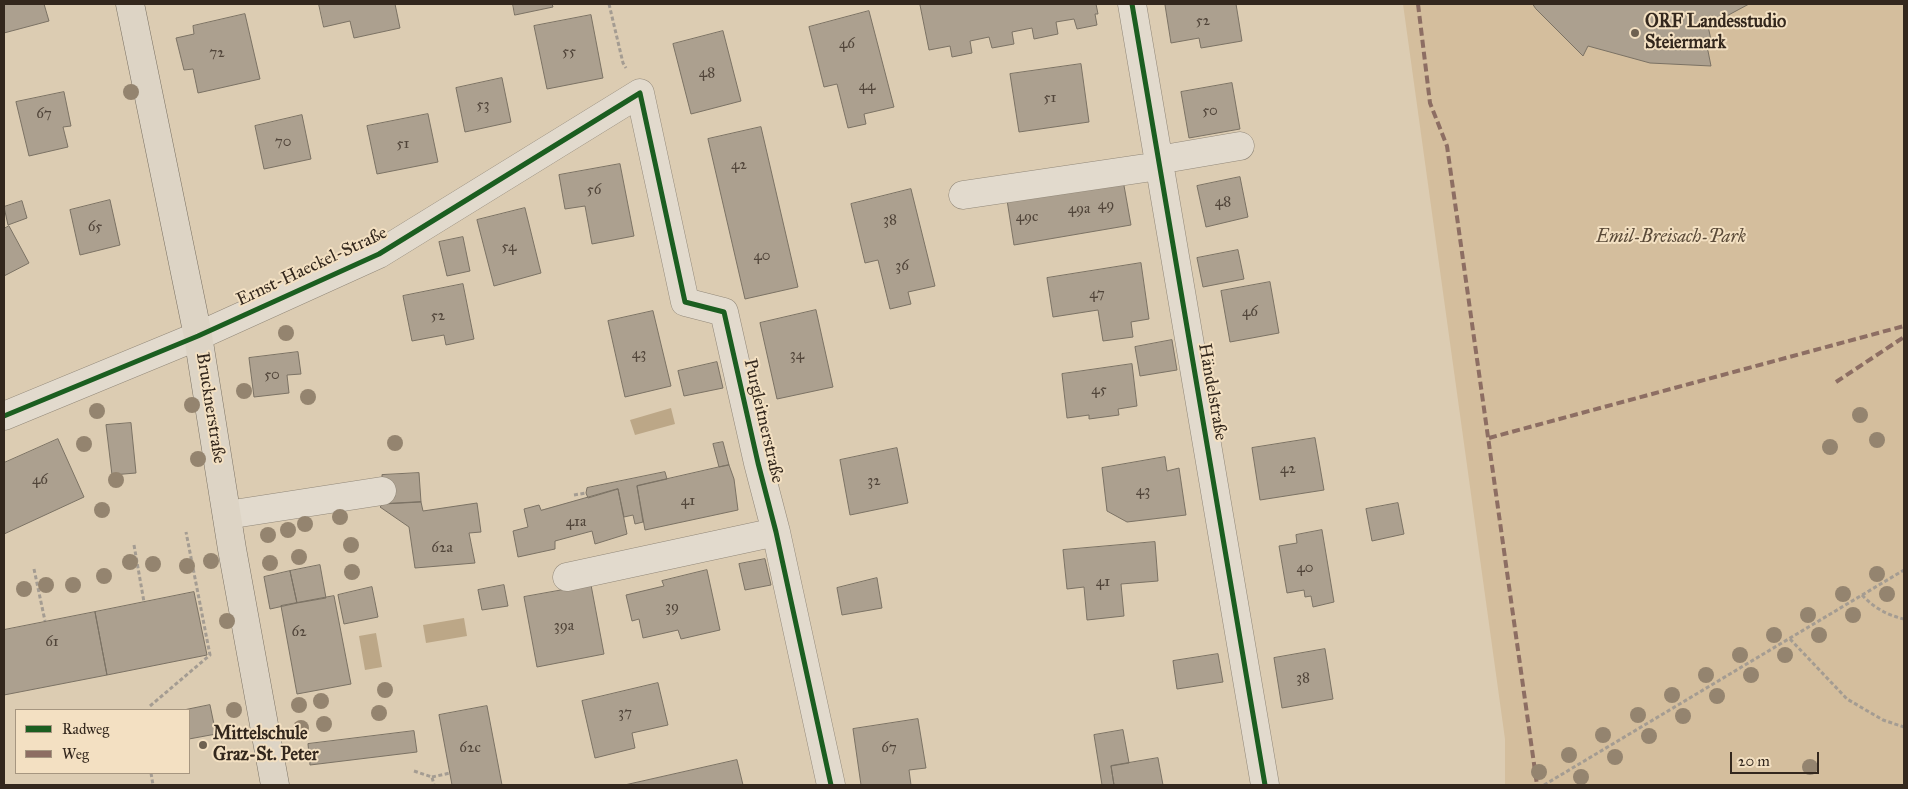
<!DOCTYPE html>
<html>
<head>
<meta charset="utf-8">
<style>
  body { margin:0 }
  #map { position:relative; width:1908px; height:789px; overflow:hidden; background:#dcccb2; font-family:"IM FELL Great Primer",serif }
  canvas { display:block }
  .frame { position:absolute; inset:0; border:5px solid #33271d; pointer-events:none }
  .legend { position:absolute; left:15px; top:709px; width:175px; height:65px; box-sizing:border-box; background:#f3e0c2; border:1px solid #a69680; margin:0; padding:6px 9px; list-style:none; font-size:15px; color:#33271d }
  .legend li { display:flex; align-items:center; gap:10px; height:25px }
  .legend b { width:25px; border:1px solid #a69680 }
  .scale { position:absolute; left:1730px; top:752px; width:89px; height:22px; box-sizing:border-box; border:2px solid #33271d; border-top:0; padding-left:6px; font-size:15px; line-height:18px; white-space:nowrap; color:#33271d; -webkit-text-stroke:4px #f3e0c2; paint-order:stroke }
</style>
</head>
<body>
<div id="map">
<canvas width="1908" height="789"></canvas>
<div class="frame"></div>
<ul class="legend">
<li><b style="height:6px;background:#1b5e20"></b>Radweg</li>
<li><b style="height:6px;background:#8d6e63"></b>Weg</li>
</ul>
<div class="scale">20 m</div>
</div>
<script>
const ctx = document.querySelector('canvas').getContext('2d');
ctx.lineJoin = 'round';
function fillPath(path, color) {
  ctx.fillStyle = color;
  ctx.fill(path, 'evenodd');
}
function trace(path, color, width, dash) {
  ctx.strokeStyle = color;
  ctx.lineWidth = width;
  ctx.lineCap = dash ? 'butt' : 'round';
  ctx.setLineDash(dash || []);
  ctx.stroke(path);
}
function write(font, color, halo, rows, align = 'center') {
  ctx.font = font + ' "IM FELL Great Primer",serif';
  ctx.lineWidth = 4;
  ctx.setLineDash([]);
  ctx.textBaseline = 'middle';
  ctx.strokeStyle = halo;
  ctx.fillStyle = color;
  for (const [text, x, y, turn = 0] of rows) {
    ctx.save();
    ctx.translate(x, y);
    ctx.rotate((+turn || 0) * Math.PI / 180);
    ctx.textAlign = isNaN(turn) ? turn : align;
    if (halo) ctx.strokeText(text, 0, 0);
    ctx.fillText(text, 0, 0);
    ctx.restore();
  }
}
fillPath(new Path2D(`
  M1403,4H1904V785H1505V739Z`), '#d4be9d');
fillPath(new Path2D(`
  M671,408L675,424L635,435L630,420Z
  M464,618L467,636L426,643L423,625Z
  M376,633L382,667L365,670L359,636Z`), '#bca787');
const building = new Path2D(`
  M4,4H44L49,21L4,33Z
  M319,4H395L400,28L354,38L350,21L324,27Z
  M513,4H552L553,7L515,15Z
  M925,4H1096L1098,14H1095L1097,25L1077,29L1074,19L1056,22L1058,34L1034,39L1032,28L1012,32L1014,44L992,48L989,37L970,41L972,53L952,57L950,46L929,50L920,5Z
  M1172,4H1236L1242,41L1201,48L1199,38L1171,43L1165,5Z
  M1533,4H1749L1708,26L1711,40L1706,41L1711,66L1650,63L1588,46L1583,56L1536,9Z
  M869,11L894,107L864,114L866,124L848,128L837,84L824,87L809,27Z
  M245,14L260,79L198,93L193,69L184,70L176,38L194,34L193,26Z
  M591,15L603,78L547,89L534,26Z
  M723,31L741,101L691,114L673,44Z
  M1081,64L1089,122L1019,132L1010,74Z
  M502,78L511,122L465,132L456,88Z
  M1232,83L1240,129L1189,138L1181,92Z
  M64,92L71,126L63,127L68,147L29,156L16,102Z
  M428,114L438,162L377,174L367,126Z
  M302,115L311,159L264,169L255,126Z
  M761,127L798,287L745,299L708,139Z
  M620,164L634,236L592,244L585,206L565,209L559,175Z
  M1240,177L1248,217L1206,227L1197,186Z
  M1123,180L1131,225L1014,245L1007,200Z
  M911,189L935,286L908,292L911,304L890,309L878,260L865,263L851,204Z
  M110,200L120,245L80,255L70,210Z
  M22,201L27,218L8,225L4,207Z
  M525,208L541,273L494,286L477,220Z
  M9,226L29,263L4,276V229Z
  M463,237L470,271L447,276L439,242Z
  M1238,250L1244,279L1203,287L1197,258Z
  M1141,263L1149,319L1131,322L1133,337L1103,341L1098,310L1053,317L1047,278Z
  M1270,282L1279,333L1230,342L1221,291Z
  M463,284L474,339L446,345L444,335L412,341L403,296Z
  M816,310L833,387L777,399L760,323Z
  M653,311L671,386L625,397L608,321Z
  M1172,340L1177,370L1140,376L1135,347Z
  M298,352L301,374L287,375L289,393L254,397L249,358Z
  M717,362L723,388L684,396L678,371Z
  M1132,364L1137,406L1118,409L1119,415L1089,419V415L1067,418L1062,374Z
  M131,423L136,473L112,475L106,425Z
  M1315,438L1324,490L1260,500L1252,448Z
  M58,439L84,497L4,534V463Z
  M723,442L729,465L719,467L713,444Z
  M897,448L908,503L850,515L840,460Z
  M1165,457L1167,471L1179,468L1186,515L1127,522L1107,511L1102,468Z
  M729,465L734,479L738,510L645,530L637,486Z
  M665,472L667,479L637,486L643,522L635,524L633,515L624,517L618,489L588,498L586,493L587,488Z
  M419,473L421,502L383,504L382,475Z
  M618,489L627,534L595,544L592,531L555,541V549L518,557L513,531L528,527L524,509L539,505L541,510Z
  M421,502L423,511L477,503L481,532L469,533L475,563L415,568L409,527L380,507L383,504Z
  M1398,503L1404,534L1372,541L1366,509Z
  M1322,530L1334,602L1313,607L1311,596L1305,597L1304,590L1287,593L1279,546L1297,543L1296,535Z
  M1155,542L1158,581L1121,584L1124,616L1087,620L1084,587L1067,589L1063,550Z
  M765,559L771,585L745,590L739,564Z
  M320,565L326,598L297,603L290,571Z
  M707,570L720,630L681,639L678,630L643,638L639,619L632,621L626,595L664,586L662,581Z
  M290,571L297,603L270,609L264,577Z
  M877,578L882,608L842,615L837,588Z
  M504,585L508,606L482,610L478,590Z
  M591,585L604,654L537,667L524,597Z
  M372,587L378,617L344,624L338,595Z
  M194,592L207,655L107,675L95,612Z
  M334,596L351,684L297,694L281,606Z
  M95,612L107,675L4,695V630Z
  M1325,649L1333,699L1282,708L1274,658Z
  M1218,654L1223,682L1177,689L1173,661Z
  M658,683L668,725L632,733L635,748L595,758L582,701Z
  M210,705L216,734L189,739V710H184Z
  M487,706L502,785H452L439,715Z
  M918,719L926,768L909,770L911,785H861L853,729Z
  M1123,730L1129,763L1111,766L1114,785H1102L1094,735Z
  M414,731L417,752L310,765L308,744Z
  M1158,758L1163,785H1114L1111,766Z
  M737,760L743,785H625Z`);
fillPath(building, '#aca08f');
trace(building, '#7b7264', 1);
const minor = new Path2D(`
  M1132,4L1265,785
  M1158,160L1240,146
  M963,195L1159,166
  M4,416L198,336L379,254L640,93L685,302L724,312L758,463L776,532L831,785
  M227,515L382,491
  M567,577L776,532`);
const major = new Path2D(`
  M130,4L198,336L232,549L275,785`);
trace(minor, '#928879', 29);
trace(major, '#7b7264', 29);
trace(new Path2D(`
  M609,4L623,63L626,68
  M574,495L586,493
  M134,545L144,602
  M34,569L45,621
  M1862,595C1874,608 1887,615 1904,619
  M1790,639L1847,699L1883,720L1904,727
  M150,706L210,655L186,532
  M414,771L432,777L434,785
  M151,773L153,785
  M432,777L450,773
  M1544,785L1904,570`), '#a49c92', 3, [4, 2.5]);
trace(minor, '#e2dacd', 28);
trace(major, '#ddd4c5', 28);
trace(new Path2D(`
  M1418,4L1430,103L1447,146L1537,785
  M1836,382L1904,337
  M1489,438L1904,326`), '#8d6e63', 4, [8, 4]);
trace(new Path2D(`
  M1132,4L1265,785
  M4,416L198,336L379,254L640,93L685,302L724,312L758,463L776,532L831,785`), '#1b5e20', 5);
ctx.fillStyle = '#94846f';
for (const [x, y] of [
  [131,92],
  [286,333],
  [244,391],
  [308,397],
  [192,405],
  [97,411],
  [1860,415],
  [1877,440],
  [395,443],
  [84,444],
  [1830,447],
  [198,459],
  [116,480],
  [102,510],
  [340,517],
  [305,524],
  [288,530],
  [268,535],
  [351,545],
  [299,557],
  [211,561],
  [130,562],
  [270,563],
  [153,564],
  [187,566],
  [352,572],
  [1877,574],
  [104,576],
  [46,585],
  [73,585],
  [24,589],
  [1843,594],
  [1887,594],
  [1808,615],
  [1853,615],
  [227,621],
  [1774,635],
  [1819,635],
  [1740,655],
  [1785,655],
  [1706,675],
  [1751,675],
  [385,690],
  [1672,695],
  [1717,696],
  [321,701],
  [299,705],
  [234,710],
  [379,713],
  [1638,715],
  [1683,716],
  [324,724],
  [301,728],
  [1603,735],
  [1649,736],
  [1569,755],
  [1615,757],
  [1810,767],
  [1539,772],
  [1581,777]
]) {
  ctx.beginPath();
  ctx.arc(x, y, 8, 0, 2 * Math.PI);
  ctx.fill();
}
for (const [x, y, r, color] of [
  [1635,33,5,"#6e6151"],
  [203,745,5,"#6e6151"]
]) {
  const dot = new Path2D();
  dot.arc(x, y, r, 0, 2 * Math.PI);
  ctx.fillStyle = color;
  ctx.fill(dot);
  trace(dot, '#f3e0c2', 2);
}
write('15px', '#51453a', null, [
  ["52",1203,21],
  ["46",847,44],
  ["55",569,52],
  ["72",217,53],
  ["48",707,73],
  ["44",867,86],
  ["51",1050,98],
  ["53",483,105],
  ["50",1210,111],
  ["67",44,114],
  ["70",283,142],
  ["51",403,144],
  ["42",739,165],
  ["56",594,190],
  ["48",1223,202],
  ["49",1106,205],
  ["49a",1079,209],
  ["49c",1027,217],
  ["38",890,220],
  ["65",95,227],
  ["54",509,247],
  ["40",762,256],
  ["36",902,266],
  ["47",1097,294],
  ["46",1250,312],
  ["52",438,316],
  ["43",639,354],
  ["34",797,355],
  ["50",272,375],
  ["45",1099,390],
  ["42",1288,469],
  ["46",40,480],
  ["32",874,481],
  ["43",1143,491],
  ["41",688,501],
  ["41a",576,522],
  ["62a",442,548],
  ["40",1305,568],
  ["41",1103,582],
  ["39",672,607],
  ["39a",564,626],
  ["62",299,632],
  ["61",52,642],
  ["38",1303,678],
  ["37",625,713],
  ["62c",470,748],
  ["67",889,748]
]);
write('bold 18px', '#33271d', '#f3e0c2', [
  ["ORF Landesstudio",1645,23],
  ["Steiermark",1645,44],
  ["Mittelschule",213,735],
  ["Graz-St. Peter",213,756]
], 'left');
write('italic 18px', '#5a4a38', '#f3e0c2', [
  ["Emil-Breisach-Park",1671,238]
]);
write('18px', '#33271d', '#f3e0c2', [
  ["Ernst-Haeckel-Straße",312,267,-25],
  ["Händelstraße",1212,392,80],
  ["Brucknerstraße",210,408,81],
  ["Purgleitnerstraße",763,421,77]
]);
</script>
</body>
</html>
